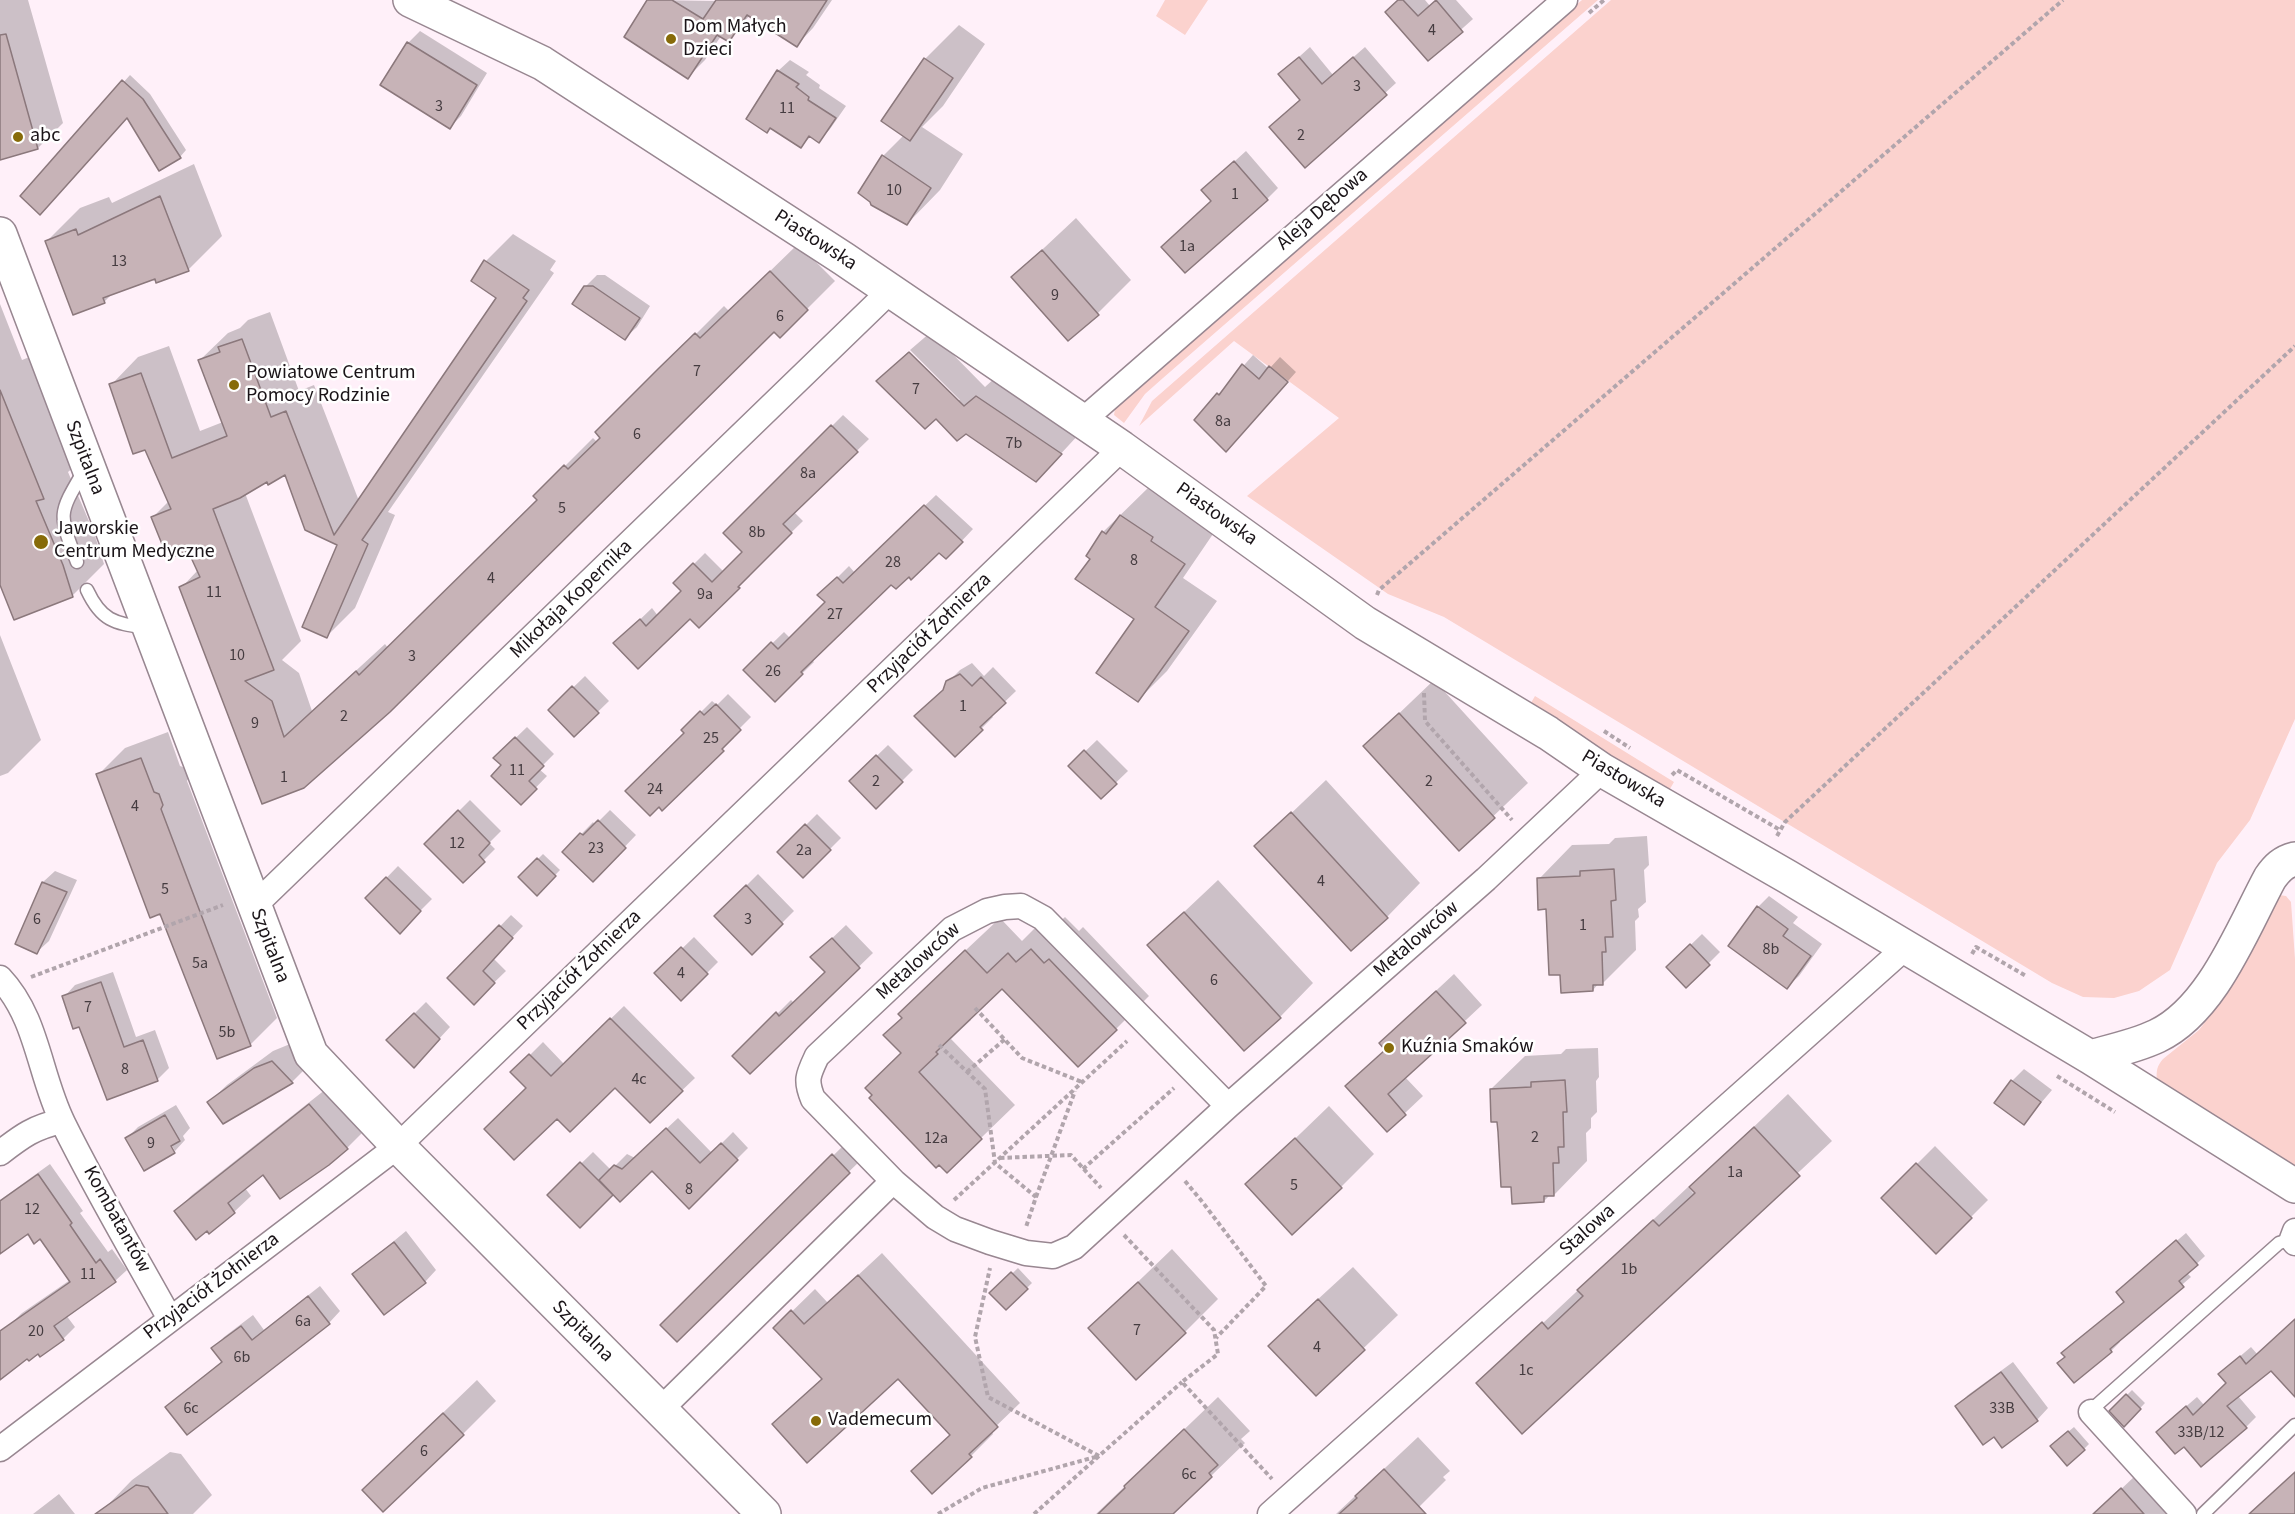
<!DOCTYPE html>
<html>
<head>
<meta charset="utf-8">
<style>
  body { margin:0 }
  canvas { display:block; background:#fff0f9 }
</style>
</head>
<body>
<canvas width="2295" height="1514"></canvas>
<script>
const ctx = document.querySelector('canvas').getContext('2d');
ctx.lineJoin = 'round';
function fillPath(path, color) {
  ctx.fillStyle = color;
  ctx.fill(path, 'evenodd');
}
function trace(path, color, width, dash) {
  ctx.strokeStyle = color;
  ctx.lineWidth = width;
  ctx.lineCap = dash ? 'butt' : 'round';
  ctx.setLineDash(dash || []);
  ctx.stroke(path);
}
function write(font, color, halo, rows, align = 'center') {
  ctx.font = font + ' "Source Sans 3",sans-serif';
  ctx.lineWidth = 5;
  ctx.setLineDash([]);
  ctx.textBaseline = 'middle';
  ctx.strokeStyle = halo;
  ctx.fillStyle = color;
  for (const [text, x, y, turn = 0] of rows) {
    ctx.save();
    ctx.translate(x, y);
    ctx.rotate((+turn || 0) * Math.PI / 180);
    ctx.textAlign = isNaN(turn) ? turn : align;
    if (halo) ctx.strokeText(text, 0, 0);
    ctx.fillText(text, 0, 0);
    ctx.restore();
  }
}
fillPath(new Path2D(`
  M1165,0H1208L1185,35L1156,16Z
  M1582,0H1598L1163,378L1145,394L1124,423L1114,415L1116,403Z
  M1611,0H2295V719L2250,820L2217,863L2170,970L2139,991L2114,998L2083,997L2052,983L1444,617L1388,594L1247,496L1339,418L1234,341L1139,426L1152,401Z
  M1535,696L1674,782L1667,794L1528,708Z
  M2279,895L2286,896L2291,902L2295,959V1168L2157,1080C2156,1071 2157,1066 2163,1059L2199,1030L2220,1002Z`), '#fbd2ce');
fillPath(new Path2D(`
  M0,0H28L63,123L38,148L0,158Z
  M649,0L717,1L832,0L813,28L797,45L750,15L729,40L721,36L705,60L688,77Z
  M1398,0H1425L1430,6L1436,0H1456L1473,19L1428,59Z
  M959,25L985,44L943,106L922,127L963,154L940,190L907,224L883,156L904,135L883,121L925,59Z
  M420,31L487,73L461,116L450,127L408,43Z
  M1310,47L1333,75L1365,47L1396,83L1305,166L1301,100L1280,74Z
  M790,60L809,72L806,75L820,85L819,88L846,106L830,129L819,141L811,136L801,146L770,127L778,71Z
  M130,75L150,94L186,150L180,157L127,116L22,196Z
  M1246,151L1278,188L1267,199L1213,201L1215,179Z
  M194,164L222,236L188,270L156,277L113,293L104,302L46,242L80,208L109,197L112,203Z
  M1076,218L1131,280L1098,313L1013,277Z
  M513,234L556,261L550,270L554,273L388,512L395,515L355,608L327,636L339,545L286,473L268,479L245,493L301,641L282,660L299,673L312,711L385,644L388,648L538,500L535,496L593,438L597,442L688,342L724,306L729,311L798,244L835,281L780,336L774,330L303,787L181,588L198,570L189,549L153,517L169,501L146,448L111,385L138,357L169,346L200,431L223,422L200,360L228,333L240,328L248,320L270,312L299,391L314,385L359,501L498,298L486,261Z
  M597,275H605L650,306L637,327L625,338L585,287Z
  M0,304L22,360L32,356L75,466L68,472L94,533L104,564L72,596L0,581Z
  M931,332L985,387L997,376L1081,432L1056,459L966,433L936,417L878,381L908,352L956,400H960L910,350Z
  M1253,355L1269,369L1280,357L1296,372L1236,440L1196,420Z
  M843,415L869,439L794,512L803,521L749,574L750,576L699,626L690,617L627,632L652,608L658,616L683,591L675,583L705,553L724,572L744,552L725,533Z
  M1150,486L1181,507L1179,511L1213,534L1183,578L1217,601L1167,671L1138,700L1136,619L1092,558L1103,532Z
  M936,495L973,529L957,546L939,551L909,575L891,582L812,660L814,662L775,700L745,670L784,632L790,638L827,602L831,584L849,566L855,573Z
  M0,635L41,740L8,773L0,776Z
  M972,663L984,676L993,667L1016,691L991,715L993,717L955,755L945,689L948,682L960,670Z
  M585,676L609,701L574,735L550,710Z
  M1434,680L1528,783L1459,849L1365,746Z
  M728,694L751,717L732,736L734,738L662,809L686,733L683,730L712,701L717,705Z
  M527,727L554,754L539,769L547,776L521,803L503,765L495,758Z
  M168,732L180,766L186,768L189,777L187,781L277,1018L250,1045L161,912L98,775L125,748Z
  M1097,740L1128,771L1101,797L1070,766Z
  M888,745L913,770L876,807L851,781Z
  M1326,780L1420,883L1387,917L1257,846Z
  M470,800L501,831L489,843L495,849L463,881L426,844Z
  M610,810L636,835L593,880L564,852L593,822L595,825Z
  M817,814L841,838L803,876L779,852Z
  M1647,836L1649,865L1644,870L1646,902L1638,909L1639,917L1635,921L1636,950L1603,983H1599L1593,990L1561,973L1539,879L1572,845L1609,844L1615,838Z
  M543,854L560,870L537,894L520,877Z
  M398,866L432,899L400,931L367,898Z
  M55,871L77,880L49,941L37,952L43,882Z
  M758,874L794,911L752,953L716,916Z
  M1218,880L1313,983L1280,1017L1149,945Z
  M1769,896L1798,917L1793,923L1822,944L1799,976L1787,987L1758,907Z
  M511,915L523,926L493,958L506,971L474,1002L450,978Z
  M1065,917L1079,931L1083,927L1149,996L1116,1029L1002,987L969,1018L971,1020L951,1039L1015,1105L947,1171L902,1052L903,1018L933,981L1000,918L1022,941L1042,921L1051,930Z
  M846,925L873,953L750,1072L735,1056L791,1000L794,1003L827,972L826,944Z
  M1702,934L1720,952L1686,986L1668,967Z
  M694,937L718,962L681,999L657,973Z
  M113,972L136,1037L155,1030L169,1068L158,1079L108,1098L80,1025L64,997L75,985Z
  M1454,974L1482,1005L1405,1077L1423,1096L1387,1130L1347,1086L1386,1049L1398,1026Z
  M426,1002L450,1027L425,1054L388,1040Z
  M624,1006L695,1078L650,1121L615,1086L557,1117L513,1072L543,1042L564,1064Z
  M290,1044L309,1065L292,1082L209,1102L227,1085L273,1051Z
  M1598,1048L1599,1077L1596,1081L1597,1112L1591,1118V1128L1586,1133L1587,1161L1554,1195H1550L1544,1201L1513,1185L1491,1089L1525,1056L1561,1054L1566,1049Z
  M2024,1069L2052,1090L2024,1123L1996,1103L2012,1081Z
  M326,1089L363,1132L347,1148L263,1173L245,1188L251,1196L234,1212L176,1211L192,1195Z
  M1788,1094L1832,1141L1522,1431L1478,1384L1688,1187L1693,1193L1696,1192L1691,1187Z
  M176,1105L190,1128L183,1136L185,1140L175,1151L168,1139L174,1152L126,1139L138,1127Z
  M1329,1106L1374,1154L1341,1187L1247,1185Z
  M678,1118L712,1153L733,1132L748,1148L689,1207L652,1169L613,1193L580,1226L549,1195L593,1152L611,1170L627,1154L635,1158Z
  M849,1140L865,1156L677,1340L662,1325Z
  M1935,1146L1988,1200L1936,1252L1883,1198Z
  M50,1164L83,1211L80,1213L108,1252L112,1249L127,1270L115,1281L66,1315L75,1327L63,1339L41,1355L39,1352L28,1357L0,1378V1334L22,1313L70,1280L41,1237L28,1232L0,1252V1200Z
  M406,1231L436,1270L425,1282L354,1274Z
  M2186,1233L2205,1256L2187,1273L2191,1277L2118,1340L2120,1342L2111,1351L2075,1381L2063,1353L2126,1301V1284Z
  M1172,1249L1218,1299L1185,1332L1090,1328Z
  M882,1253L1020,1403L991,1431L993,1434L971,1456L898,1377L774,1424L823,1378L775,1328L815,1289L828,1303Z
  M1353,1267L1398,1315L1316,1394L1304,1312Z
  M1018,1268L1032,1283L1006,1308L992,1293Z
  M320,1286L340,1311L329,1323L167,1407L222,1361L213,1349L224,1337L253,1315L264,1330Z
  M2295,1321V1381L2271,1369L2238,1396L2256,1417L2246,1427L2168,1422L2197,1397L2204,1405L2228,1383L2220,1374L2231,1364L2251,1347L2258,1355Z
  M2013,1362L2048,1408L2037,1420L1994,1435L1957,1406L1968,1395Z
  M477,1380L496,1401L463,1434L397,1457Z
  M2132,1390L2145,1403L2124,1425L2111,1411Z
  M1218,1397L1250,1431L1241,1439L1245,1443L1211,1476L1170,1514H1096Z
  M2074,1427L2089,1444L2084,1449L2057,1441Z
  M1418,1437L1450,1471L1443,1477L1446,1480L1412,1514H1336Z
  M170,1452L181,1454L212,1495L193,1514H99L132,1480Z
  M2136,1475L2171,1514H2098L2097,1512Z
  M59,1494L75,1514H33Z`), '#0003');
const building = new Path2D(`
  M647,0H672L703,19L716,0H827L797,47L747,15L729,42L717,35L688,79L624,37Z
  M1398,0H1403L1418,16L1436,0L1463,32L1428,61L1385,12Z
  M6,34L38,149L0,160V35Z
  M407,42L477,85L450,129L380,85Z
  M1299,57L1322,84L1353,57L1387,95L1305,168L1269,127L1300,100L1278,74Z
  M924,58L953,78L910,141L881,121Z
  M777,70L799,84L796,87L809,97L808,100L836,118L819,143L809,136L801,148L770,128L767,133L746,119Z
  M122,80L143,99L181,158L159,171L127,118L40,215L20,196Z
  M882,155L931,188L907,225L871,205L870,202L858,193Z
  M1234,161L1268,200L1185,273L1161,247L1211,201L1201,190Z
  M160,196L189,271L156,283L155,279L103,298L105,303L73,315L45,241L76,229L78,235Z
  M1042,250L1099,315L1068,341L1011,277Z
  M484,260L529,290L523,298L527,301L362,540L368,544L327,638L302,627L337,545L305,530L285,475L268,485L267,482L240,498L213,509L274,670L245,681L272,701L284,737L356,671L359,675L537,500L533,496L564,465L568,469L600,438L595,432L658,369L695,333L700,338L770,271L808,310L780,338L774,332L390,712L304,788L262,804L179,587L200,577L188,551L168,559L151,517L171,509L145,450L133,454L109,384L141,373L172,458L227,436L198,360L220,352L218,347L242,339L271,417L286,411L334,535L496,298L471,281Z
  M584,286H593L640,318L625,340L572,304Z
  M909,352L964,406L976,396L1062,454L1036,482L966,434L957,441L936,419L925,429L876,381Z
  M1242,364L1259,379L1269,366L1288,382L1226,452L1194,420L1217,393L1219,395Z
  M0,390L44,499L36,501L63,565L73,597L14,620L0,585Z
  M831,425L858,452L783,524L792,533L738,587L740,588L699,628L690,619L638,669L613,643L640,619L646,626L681,591L673,583L693,563L712,582L742,552L723,533Z
  M924,505L963,542L946,559L939,553L911,580L909,577L896,589L891,585L801,672L803,674L775,702L743,670L771,642L778,649L825,602L817,595L837,577L843,583Z
  M1120,515L1153,537L1151,541L1185,564L1155,607L1189,631L1138,702L1096,673L1134,619L1075,579L1090,559L1086,556L1102,531L1106,534Z
  M960,674L972,686L981,677L1006,703L980,727L983,730L955,757L914,716L943,690L946,681Z
  M572,686L599,713L574,737L548,710Z
  M716,704L741,730L722,749L724,751L662,811L659,807L650,816L625,791L684,733L681,730L700,711L704,715Z
  M1399,713L1495,818L1459,851L1363,746Z
  M515,737L544,766L529,781L537,789L521,805L491,776L501,765L493,758Z
  M1084,750L1117,784L1101,799L1068,766Z
  M876,755L903,782L876,809L849,781Z
  M141,758L154,792L159,794L163,805L161,809L251,1046L217,1059L160,914L150,918L96,774Z
  M458,810L490,843L479,855L485,862L463,883L424,844Z
  M1291,812L1388,918L1351,951L1254,846Z
  M598,820L626,848L593,882L562,852L580,833L583,835Z
  M805,824L831,850L803,878L777,852Z
  M537,858L556,876L537,896L518,877Z
  M1614,869L1616,900L1611,901L1613,937H1605L1606,952H1602L1603,985H1593V991L1561,993L1560,975H1549L1546,909L1538,910L1537,878L1580,876V871Z
  M386,877L421,911L400,934L365,898Z
  M42,882L67,892L37,954L15,944Z
  M746,885L783,924L752,955L714,916Z
  M1757,906L1788,929L1783,936L1811,956L1787,989L1728,946Z
  M1184,912L1281,1018L1244,1051L1147,945Z
  M499,925L513,938L483,971L495,983L474,1005L447,978Z
  M832,938L860,968L750,1074L732,1056L776,1012L779,1016L825,972L810,957Z
  M1690,944L1710,965L1686,988L1666,967Z
  M681,947L708,974L681,1001L654,973Z
  M1031,949L1044,963L1049,959L1117,1030L1078,1067L1002,989L936,1052L938,1054L919,1072L982,1139L947,1173L939,1165L936,1168L869,1098L872,1095L865,1088L901,1053L883,1035L902,1018L898,1014L965,950L987,973L1008,953L1016,962Z
  M101,982L124,1047L143,1040L158,1081L107,1100L79,1027L73,1029L62,996Z
  M1436,991L1466,1023L1388,1094L1406,1115L1387,1132L1345,1086L1385,1050L1379,1043Z
  M414,1013L440,1039L414,1068L386,1040Z
  M610,1018L683,1091L650,1123L615,1088L570,1132L557,1119L514,1160L484,1129L526,1088L510,1072L529,1054L551,1076Z
  M272,1061L293,1083L223,1124L207,1102L254,1068Z
  M1565,1080L1567,1112H1563L1564,1147H1558L1559,1163H1553L1554,1196H1544V1202L1512,1204L1511,1187H1501L1498,1132L1497,1122H1491L1490,1089L1531,1087V1082Z
  M2011,1080L2041,1102L2024,1125L1994,1103Z
  M309,1104L348,1149L329,1165L280,1199L263,1175L228,1203L235,1213L209,1234L207,1231L196,1240L174,1211Z
  M165,1115L180,1141L171,1146L175,1153L144,1171L125,1138Z
  M1754,1127L1800,1176L1522,1434L1476,1383L1542,1322L1548,1329L1583,1296L1577,1290L1653,1220L1659,1226L1695,1193L1689,1187Z
  M666,1128L700,1163L721,1143L738,1160L689,1209L652,1171L620,1202L599,1180L614,1165L622,1169Z
  M1295,1138L1342,1188L1292,1235L1245,1184Z
  M832,1154L850,1173L677,1342L660,1325Z
  M580,1162L613,1195L580,1228L547,1195Z
  M1916,1163L1972,1218L1936,1254L1881,1198Z
  M38,1174L72,1223L70,1225L96,1263L100,1259L116,1282L54,1326L64,1340L40,1357L38,1354L29,1361L27,1359L0,1380V1331L70,1282L40,1239L34,1244L28,1234L0,1254V1201Z
  M2176,1240L2198,1265L2179,1281L2184,1287L2110,1349L2112,1352L2074,1383L2057,1363L2065,1357L2061,1353L2124,1302L2116,1292Z
  M394,1242L426,1283L384,1315L352,1274Z
  M1011,1272L1028,1289L1006,1310L989,1293Z
  M858,1275L998,1427L969,1454L972,1457L932,1494L911,1471L950,1435L898,1379L807,1463L772,1424L822,1379L773,1328L791,1310L804,1324Z
  M1138,1282L1186,1333L1136,1380L1088,1328Z
  M308,1296L330,1324L187,1435L165,1407L222,1362L211,1348L241,1326L252,1340Z
  M1318,1299L1365,1350L1316,1396L1268,1346Z
  M2295,1319V1397L2271,1371L2227,1406L2247,1428L2201,1467L2184,1447L2175,1454L2156,1432L2186,1406L2193,1415L2226,1383L2218,1374L2240,1356L2246,1364Z
  M2001,1372L2038,1421L2002,1448L1994,1437L1983,1445L1955,1406Z
  M2126,1394L2141,1409L2124,1427L2109,1411Z
  M443,1413L464,1435L383,1512L362,1490Z
  M1184,1429L1218,1465L1209,1473L1212,1477L1173,1514H1098L1125,1488L1124,1486Z
  M2068,1431L2085,1450L2067,1466L2050,1446Z
  M1384,1469L1426,1514H1339L1357,1498L1355,1496Z
  M2295,1472V1514H2249Z
  M136,1485L148,1487L168,1514H95Z
  M2121,1488L2144,1514H2093Z`);
fillPath(building, '#c7b3b7');
trace(building, '#8b787c', 1.5);
const lane = new Path2D(`
  M77,562C58,512 58,515 85,469
  M87,590C102,622 115,623 147,628
  M2091,1412L2098,1404L2279,1243L2292,1239
  M2203,1514L2295,1425`);
const street = new Path2D(`
  M1082,421L1565,0
  M253,907L890,291
  M0,978C38,1018 39,1075 63,1123C96,1190 134,1254 170,1319
  M0,1153C22,1136 34,1127 62,1121
  M894,1182L813,1099C805,1080 808,1075 817,1056L952,929L987,911L1005,907L1021,906L1043,918L1228,1106
  M2295,1231L2292,1239L2295,1243
  M660,1410L893,1181L935,1217L955,1229L990,1242L1026,1253L1053,1256L1074,1247L1228,1106L1486,879L1602,770
  M2091,1412L2184,1514
  M0,1449L398,1146L1122,448
  M1270,1514L1906,947`);
const secondary = new Path2D(`
  M410,0L542,63L844,259L1122,448L1365,623L1548,733L1602,770L1788,877L2090,1057L2295,1186
  M0,234L311,1054L398,1146L764,1514
  M2090,1057C2112,1051 2136,1046 2157,1036C2212,1010 2242,930 2270,878C2277,868 2283,862 2295,859`);
trace(lane, '#988791', 15);
trace(street, '#988791', 27);
trace(secondary, '#988791', 36);
trace(new Path2D(`
  M1589,13L1604,0
  M1377,595L1379,590L2063,0
  M1424,693L1425,721L1512,820
  M1604,731L1630,748
  M1672,775L1677,770L1780,830
  M1777,836L1785,822L2295,346
  M1972,954L1976,947L2026,976
  M31,977L223,905
  M975,1008L1022,1058L1082,1082
  M939,1045L985,1089L995,1163L1036,1197L1026,1227
  M967,1072L1005,1039
  M2057,1076L2115,1112
  M1000,1158L1071,1155L1101,1188
  M1083,1169L1174,1088
  M1185,1181L1204,1204L1266,1286L1216,1338
  M1036,1197L1075,1091
  M954,1200L1127,1041
  M1124,1235L1214,1330L1218,1354L1182,1382L1272,1479
  M938,1514L982,1488L1099,1456L988,1397L975,1337L990,1268
  M1034,1514L1182,1382`), '#b1a5ac', 4, [4.5, 3]);
trace(lane, '#fff', 12);
trace(street, '#fff', 24);
trace(secondary, '#fff', 33);
for (const [x, y, r, color] of [
  [671,39,6,"#876b09"],
  [18,137,6,"#876b09"],
  [234,385,6,"#876b09"],
  [41,542,8,"#876b09"],
  [1389,1048,6,"#876b09"],
  [816,1421,6,"#876b09"]
]) {
  const dot = new Path2D();
  dot.arc(x, y, r, 0, 2 * Math.PI);
  ctx.fillStyle = color;
  ctx.fill(dot);
  trace(dot, '#fff', 2);
}
write('16px', '#453c40', null, [
  ["4",1432,31],
  ["3",1357,87],
  ["3",439,107],
  ["11",787,109],
  ["2",1301,136],
  ["10",894,191],
  ["1",1235,195],
  ["1a",1187,247],
  ["13",119,262],
  ["9",1055,296],
  ["6",780,317],
  ["7",697,372],
  ["7",916,390],
  ["8a",1223,422],
  ["6",637,435],
  ["7b",1014,444],
  ["8a",808,474],
  ["5",562,509],
  ["8b",757,533],
  ["8",1134,561],
  ["28",893,563],
  ["4",491,579],
  ["11",214,593],
  ["9a",705,595],
  ["27",835,615],
  ["10",237,656],
  ["3",412,657],
  ["26",773,672],
  ["1",963,707],
  ["2",344,717],
  ["9",255,724],
  ["25",711,739],
  ["11",517,771],
  ["1",284,778],
  ["2",876,782],
  ["2",1429,782],
  ["24",655,790],
  ["4",135,807],
  ["12",457,844],
  ["23",596,849],
  ["2a",804,851],
  ["4",1321,882],
  ["5",165,890],
  ["6",37,920],
  ["3",748,920],
  ["1",1583,926],
  ["8b",1771,950],
  ["5a",200,964],
  ["4",681,974],
  ["6",1214,981],
  ["7",88,1008],
  ["5b",227,1033],
  ["8",125,1070],
  ["4c",639,1080],
  ["2",1535,1138],
  ["12a",936,1139],
  ["9",151,1144],
  ["1a",1735,1173],
  ["5",1294,1186],
  ["8",689,1190],
  ["12",32,1210],
  ["1b",1629,1270],
  ["11",88,1275],
  ["6a",303,1322],
  ["7",1137,1331],
  ["20",36,1332],
  ["4",1317,1348],
  ["6b",242,1358],
  ["1c",1526,1371],
  ["6c",191,1409],
  ["33B",2002,1409],
  ["33B/12",2201,1433],
  ["6",424,1452],
  ["6c",1189,1475]
]);
write('20px', '#1a1418', '#fff', [
  ["Dom Małych",683,28],
  ["Dzieci",683,51],
  ["abc",30,137],
  ["Powiatowe Centrum",246,374],
  ["Pomocy Rodzinie",246,397],
  ["Jaworskie",54,530],
  ["Centrum Medyczne",54,553],
  ["Kuźnia Smaków",1401,1048],
  ["Vademecum",828,1421]
], 'left');
write('20px', '#1a1418', '#fff', [
  ["Aleja Dębowa",1323,210,-41],
  ["Piastowska",815,241,33],
  ["Szpitalna",84,458,69],
  ["Piastowska",1216,515,35],
  ["Mikołaja Kopernika",572,600,-44],
  ["Przyjaciół Żołnierza",930,634,-44],
  ["Piastowska",1623,780,31],
  ["Metalowców",1417,940,-41],
  ["Szpitalna",269,946,69],
  ["Metalowców",919,962,-42],
  ["Przyjaciół Żołnierza",580,971,-44],
  ["Kombatantów",116,1220,61],
  ["Stalowa",1588,1231,-42],
  ["Przyjaciół Żołnierza",212,1287,-37],
  ["Szpitalna",582,1332,45]
]);
</script>
</body>
</html>
